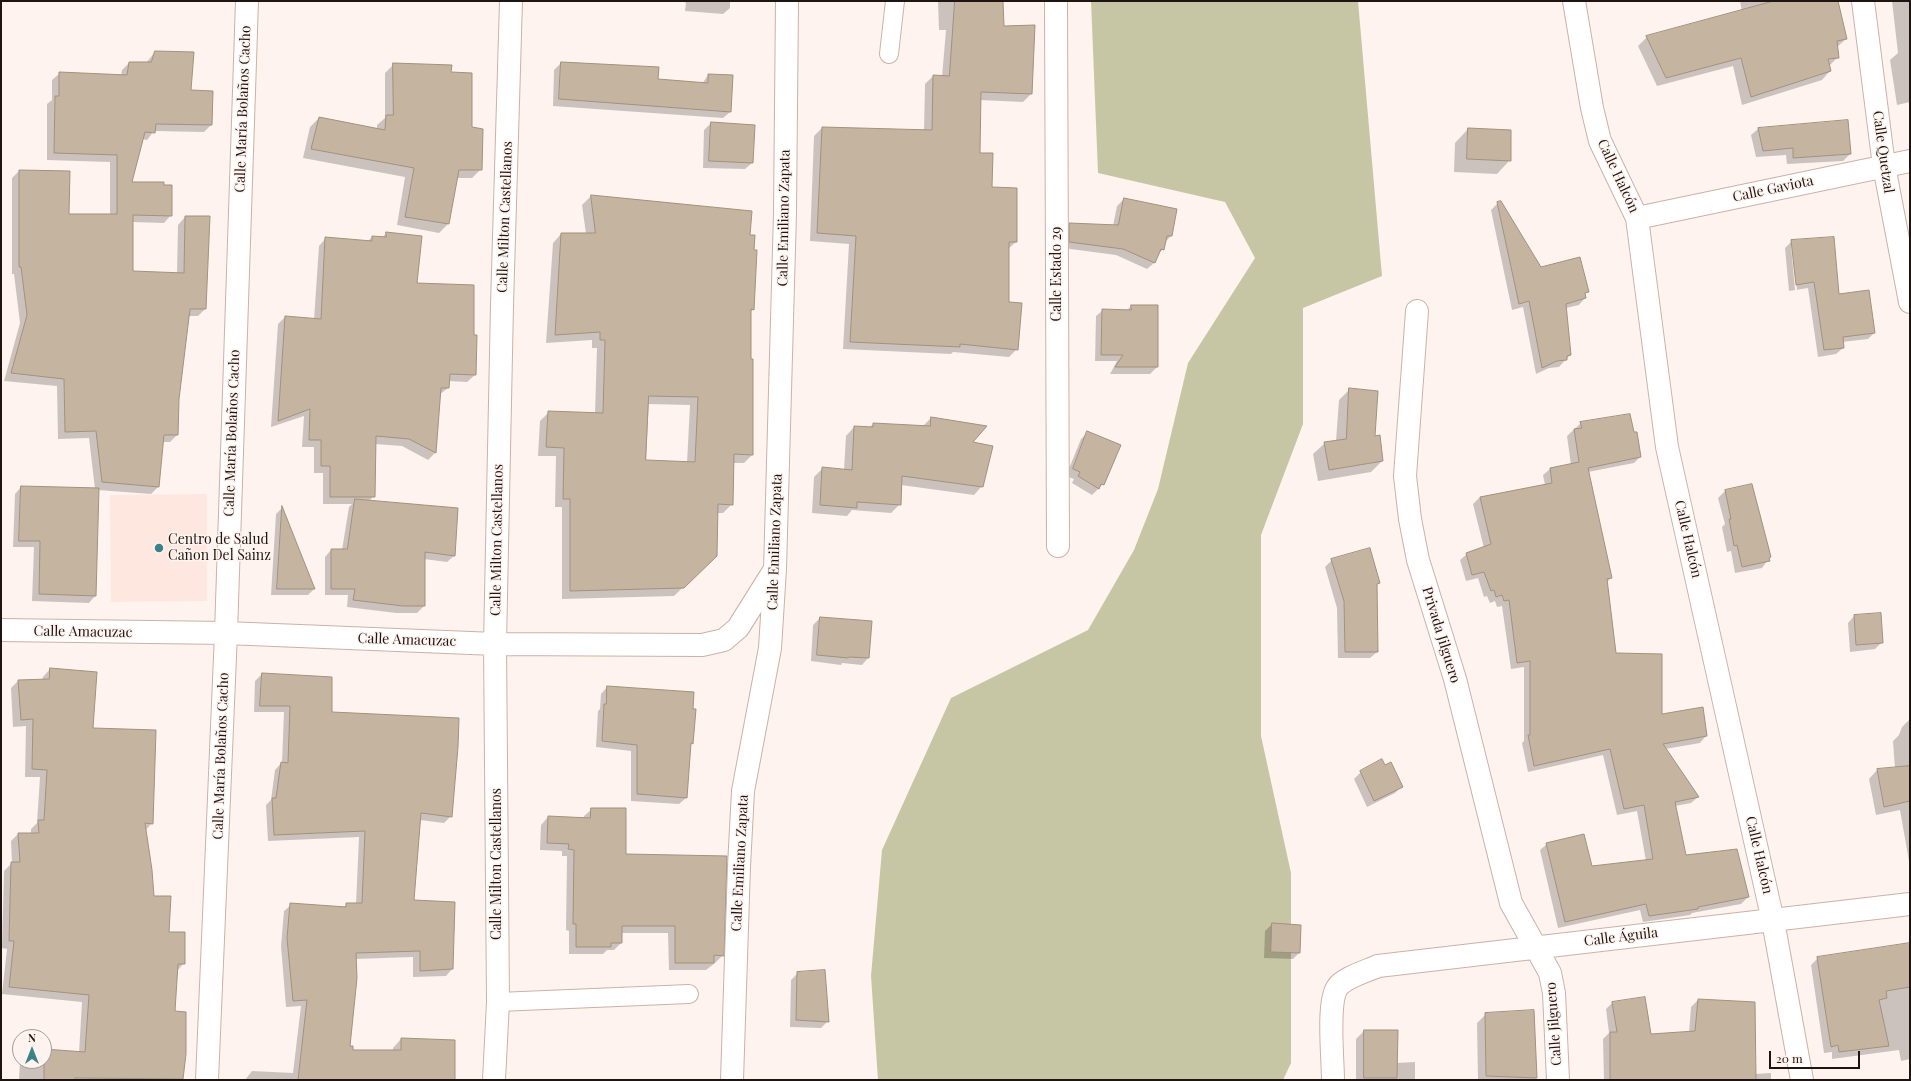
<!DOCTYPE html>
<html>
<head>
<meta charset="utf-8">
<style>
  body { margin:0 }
  #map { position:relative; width:1911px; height:1081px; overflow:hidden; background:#fef3ee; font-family:"Playfair Display",serif }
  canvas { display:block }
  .frame { position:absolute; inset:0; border:2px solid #1e1512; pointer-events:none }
  .north { position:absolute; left:12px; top:1029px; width:40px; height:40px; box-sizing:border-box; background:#fef3ee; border:1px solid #a49a96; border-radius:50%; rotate:0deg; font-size:11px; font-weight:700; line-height:16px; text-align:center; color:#1e1512 }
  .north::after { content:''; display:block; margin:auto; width:14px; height:18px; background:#3a8189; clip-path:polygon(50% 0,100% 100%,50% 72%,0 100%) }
  .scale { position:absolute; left:1769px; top:1051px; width:91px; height:18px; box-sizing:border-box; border:2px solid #1e1512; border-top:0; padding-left:5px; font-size:12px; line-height:14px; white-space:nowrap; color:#1e1512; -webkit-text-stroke:3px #fef3ee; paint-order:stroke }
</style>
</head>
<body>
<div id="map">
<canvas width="1911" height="1081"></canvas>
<div class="frame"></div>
<div class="north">N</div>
<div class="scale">20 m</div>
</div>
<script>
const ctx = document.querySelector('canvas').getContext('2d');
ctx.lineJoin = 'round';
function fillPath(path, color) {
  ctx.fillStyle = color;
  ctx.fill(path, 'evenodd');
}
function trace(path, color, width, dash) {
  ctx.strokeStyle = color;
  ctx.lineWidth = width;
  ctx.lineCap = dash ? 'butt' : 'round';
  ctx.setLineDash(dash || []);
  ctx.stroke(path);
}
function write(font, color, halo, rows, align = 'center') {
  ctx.font = font + ' "Playfair Display",serif';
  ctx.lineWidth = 3;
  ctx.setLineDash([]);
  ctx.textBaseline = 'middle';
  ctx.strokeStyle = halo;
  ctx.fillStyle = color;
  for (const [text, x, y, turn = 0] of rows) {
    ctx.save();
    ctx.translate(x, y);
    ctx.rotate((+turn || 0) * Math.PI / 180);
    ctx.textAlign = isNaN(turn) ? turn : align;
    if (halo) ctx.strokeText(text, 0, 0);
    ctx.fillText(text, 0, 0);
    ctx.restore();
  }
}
fillPath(new Path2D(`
  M207,494V601L111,602L110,495Z`), '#fde7df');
fillPath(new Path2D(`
  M1091,1H1358L1382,276L1303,308V424L1261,535V736L1291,873V1063L1283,1080H878L871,976L882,850L951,698L1088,630L1134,550L1158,489L1188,363L1255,258L1225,202L1098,173Z`), '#c7c6a4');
fillPath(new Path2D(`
  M683,1H730V8L723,14L685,11L686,3Z
  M938,1H1002L1003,27L1031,94L1023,102L980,100L979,154L991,188L1016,242L1008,249V303L1017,349L1009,357L953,352L951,354L843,349L849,244L810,241L814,136L822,128L924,131L925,84L933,76L942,77L946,30H939Z
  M1740,1H1837L1846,39L1837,47L1838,57L1829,66L1830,71L1822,80L1742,105L1733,66L1657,86L1638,46L1647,37L1743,18Z
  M1892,1H1910V102L1897,105L1890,60L1898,53Z
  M155,52L189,91L211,125L204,132L154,131L147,140L142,139L131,183L171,215L164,223L132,222V272L177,273L178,225L185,217L205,309L198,316H188L178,399L177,435L170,442H162L158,487L151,494L98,490L95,596L89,603L32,601L34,547H13L15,494L21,487L95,489L89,438L58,439L57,386L4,381L20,323L14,274H12V178L19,171L68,215H110V162L47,160V104L52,100V80L60,73L121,76L122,70L129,63H146Z
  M561,63L657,80L702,84L708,75L730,112L723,118L553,106L554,70Z
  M394,64L450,73L471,128L481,169L472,178H456L448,224L439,233L397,225L405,177L303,158L310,127L319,118L377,129V125L385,118V73Z
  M1847,121L1850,154L1843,161L1787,164L1786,155L1756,157L1751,135L1758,129Z
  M711,123L754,126L752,163L745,169L703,168L704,130Z
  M1468,129L1510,160L1497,174L1454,172L1455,143Z
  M591,196L751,212L749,236L753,309L750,313L752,455L744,463H733L732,504L723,513H717L716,555L674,596L562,599V507H555L556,456H538L540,421L549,412L595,414L597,348H592V340L546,343L553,243L561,234H586L582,205ZM647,404L690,405L687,463L645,461Z
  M1124,199L1171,236L1165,242L1163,249L1158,255L1154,263L1147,269L1116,255L1063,248V231L1070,224L1113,226L1117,206Z
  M1498,203L1540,268L1587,291L1584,294L1585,298L1579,305L1566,308L1570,355L1559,367L1549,368L1536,374L1523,307L1512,310L1491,210Z
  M386,233L416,284L475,375L467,382L448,381V388L439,395L435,453L428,460L402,446L375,444L374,496L369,501L454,556L447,562L424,559V606L417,613H396L347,607L348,595H325V557L331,550H342L349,507L352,504H323V473H314V447H302L304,416L271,427L278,324L285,317L314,320L319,246L326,238L367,242L372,237L382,238Z
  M1792,241L1838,296L1874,333L1868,339L1842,342L1843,348L1836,354L1818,357L1808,288L1789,291L1785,248ZM1791,246H1793L1797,290H1795Z
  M1131,306H1157V367L1150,374H1110L1117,361H1095L1096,316L1103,310L1126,311Z
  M1350,389L1374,437L1382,461L1371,472L1318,481L1313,454L1325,443L1336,441L1339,400Z
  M931,418L971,443L982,486L974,495L901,485L900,504L891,513L852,510L847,516L812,513L814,477L823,468L844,470L846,436L854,427L869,428L873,424L923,426Z
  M1581,423L1640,457L1634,463L1588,472L1611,578L1607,582L1615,654L1661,715L1706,736L1700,743L1665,749L1698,797L1691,803L1675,806L1685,856L1748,897L1741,904L1692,913L1690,915L1643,922L1640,910L1558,928L1540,850L1547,844L1591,868L1646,861L1637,811L1617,815L1603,755L1528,772L1522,743L1524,741V667L1511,669L1502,606L1497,607L1495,601L1490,603L1487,596L1484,597L1478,578L1466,581L1460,560L1467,554L1484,548L1473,504L1480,497L1545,485L1543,475L1550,469L1571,465L1567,436Z
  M1087,433L1103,484L1092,495L1072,483L1074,479L1066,476L1081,439Z
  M1751,485L1770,557L1762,568L1735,573L1731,551L1727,552L1722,527L1725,524L1718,498L1725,491Z
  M282,508L314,589L308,595H271L276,514Z
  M1332,560L1379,582L1376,586L1377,652L1370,658H1338L1337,608L1325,567Z
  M1854,616L1882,642L1875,649L1850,652L1848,623Z
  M820,618L871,622L868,658L862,665L842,663L841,665L811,661L813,625Z
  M50,669L152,823L145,831L153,897L168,933L184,963L177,971L174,1012L185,1054L182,1080H19L20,1061H44V1050L79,1053L82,1002L2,994L7,949L2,948L4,871L12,863L11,841L18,834H31V829L37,823L40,777H25L26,726L13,727L11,688L18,681L42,680L43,677Z
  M262,674L331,678V713L451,816L444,823L420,820L413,901L454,903L452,969L446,976L413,977V957L355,959L321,1080H245L252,1071L293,1073L301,1006L286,1007L281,946L284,911L291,905L343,908L347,904H356L359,837L268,841L266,805L271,800L275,770L282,762L284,712H254L255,681Z
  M607,687L692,743L690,745L686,798L679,804L631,801V751L596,747L598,711L600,709L601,694Z
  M1910,719V867L1900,810L1876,815L1869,779L1877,770L1895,769L1893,741L1899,735L1902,727Z
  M1361,772L1402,786L1395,793L1367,807L1354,779Z
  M592,809L625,855L723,955L715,963L706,970H669L668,933H621V943L614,950H607L603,954H569V931L566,930L567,856H562V851L540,850L541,825L548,817L584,819V816Z
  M1272,924L1299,953L1293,959L1264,958L1265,931Z
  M1910,944V1059L1901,1061L1899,1050L1832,1059V1052L1824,1053L1811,965L1818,958Z
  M798,973L828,1021L821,1028L790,1027L791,980Z
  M1698,1000L1755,1074L1771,1073V1080H1712L1687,1059L1691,1007Z
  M1612,1003L1656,1080H1604L1603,1039L1609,1033L1606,1009Z
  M1534,1011L1536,1080H1478L1477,1023L1486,1014Z
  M1364,1031L1396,1063L1415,1062V1080H1356V1039Z
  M401,1039L454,1080H344L393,1051V1048Z`), '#0003');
const building = new Path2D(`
  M955,1H1003L1004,26L1035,25L1032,94L981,92L980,153H993L992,187L1017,188V242H1009V302L1022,303L1018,350L960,344V347L850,342L856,236L817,233L822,127L932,130L933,75L949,76Z
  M1774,1H1838L1847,39L1837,41L1839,58L1828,59L1831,71L1751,97L1741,58L1666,78L1646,36Z
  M155,51L194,52L191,90L213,91L212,125L156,124L155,133L145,132L132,182H164V185H172V216L133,215V271L184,273L185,216H210L206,309H190L179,399L178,435H164L159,487L102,482L96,431L65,432L64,379L11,373L27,315L21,267H19V170L70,171L69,214H117V155L54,153L55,96H59V72L127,75L129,62H151Z
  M561,62L659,67L658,79L708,83V74L733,75L731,112L559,99Z
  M393,63L452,65L451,72L472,73V127L483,129L482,170H459L449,224L405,217L414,168L311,149L319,117L385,130L386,115H393Z
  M1848,120L1851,154L1793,158V148L1763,151L1758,128Z
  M711,122L755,125L753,163L709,161Z
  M1468,128L1511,130V161L1467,159Z
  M591,195L752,211L750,235H755L754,250H757L754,310L751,309V359H753V455L734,454L733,505L718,504L717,556L684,588L570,591V499H563L564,448L546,447L548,411L603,413L605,340H600V332L555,335L561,233H595ZM649,396L698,397L695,462L646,460Z
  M1124,198L1177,209L1172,236H1167L1164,250L1161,249L1155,263L1123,249L1069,242V223L1118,225Z
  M1501,201L1541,267L1580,257L1589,292L1585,293L1586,298L1566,304L1571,355L1567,356V360L1557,361L1542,368L1529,301L1519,304L1497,202Z
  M386,232L422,236L417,283L474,285V335H477L476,375L450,374L449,388H441L436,453L409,439L376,436L375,497H330V466H321V440H309L310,409L278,421L285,316L321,319L325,237L372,241V236L386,237Z
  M1834,237L1839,294L1869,290L1875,333L1843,337L1844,348L1824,350L1814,282L1796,285L1791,240Z
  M1131,305H1158V367H1115L1123,355H1101L1102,309L1131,310Z
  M1349,388L1378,391L1375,436L1380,435L1383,461L1329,470L1324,442L1346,439Z
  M1630,414L1634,432H1637L1641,457L1588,468L1612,578L1607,579L1616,653L1662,654V714L1703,707L1707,736L1663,744L1699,797L1675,802L1686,855L1737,849L1749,897L1698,907V909L1649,916L1646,904L1565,922L1546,843L1584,834L1592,866L1653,859L1644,805L1624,809L1610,749L1534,766L1528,735H1530V661L1517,663L1509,600L1504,601L1502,595L1496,597L1494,590L1491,591L1484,572L1472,575L1466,553L1491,544L1480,497L1552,483L1550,468L1579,462L1574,429L1582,428L1580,422Z
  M931,417L987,426L973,442L993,446L983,487L902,476L901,505L857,502V508L820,505L822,467L852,470L854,426L873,427V423L930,426Z
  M1087,431L1121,445L1104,485L1101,484L1099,489L1078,476L1080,472L1073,469Z
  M1752,484L1771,557L1769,558L1770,561L1742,567L1737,545L1734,546L1729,519H1731L1725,490Z
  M21,486L99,488L96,596L39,594L40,541H19Z
  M355,499L458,508L455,556L425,552V606H403L353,600L355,589H331V549H347Z
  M282,506L299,549L315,589H277Z
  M1370,548L1380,583L1377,584L1378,652H1345L1344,601L1331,559Z
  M1881,613L1883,643L1856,645L1854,615Z
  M820,617L872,621L869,658L849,657L848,658L817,655Z
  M50,668L97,672L93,728L156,730L153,824L145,823L152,870L154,896H171L169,932H185V964H178L175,1011L186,1012V1054L183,1079L75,1078V1080H44V1049L85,1052L89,995L9,987L14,941H9L11,862H20L18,833H39L38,820H44L47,770L32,769L33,719L21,720L18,680L49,679Z
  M262,673L332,677V712L459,718L458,747L452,817L421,813L414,900L455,902L453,969L420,971V951L356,953L357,978L350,1046H353V1050H401V1038L455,1040V1080H298L307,1000L293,1001L287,938L290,903L346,907V903H362L365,831L274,835L272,798H276L281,762L288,763L290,706H260Z
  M607,686L694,692L693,709H696L693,744L691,743L687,798L637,794V745L602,741L604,704H606Z
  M1382,759L1385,765L1391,762L1403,787L1374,801L1360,771Z
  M1910,766V801L1884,807L1877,769Z
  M591,808H626V854L727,856L724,956L714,955V963H675V926H622V943H611V947H576V924H573L574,850L568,849L569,844L547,843L548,816L590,818Z
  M1272,923L1301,925L1300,953L1271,952Z
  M1910,943V987L1886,991L1887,998L1879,1000L1889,1046L1839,1052L1838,1045L1831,1047L1817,957Z
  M825,970L829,1022L796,1020L797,972Z
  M1645,997L1651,1034L1695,1031L1698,999L1755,1002L1756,1080H1610V1032H1617L1612,1002Z
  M1534,1010L1537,1078L1486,1076L1485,1013Z
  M1364,1030H1398L1397,1078H1364Z`);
fillPath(building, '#c5b4a0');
trace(building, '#a1917d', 1);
const service = new Path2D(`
  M889,54L895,1
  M498,1002L689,994`);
const minor = new Path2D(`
  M1056,1L1058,546
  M1574,1L1592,108L1600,141L1637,218L1667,447L1773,921L1802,1080
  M1863,1L1884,166L1910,302
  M1637,218L1910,161
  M1417,311L1405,476L1410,519L1418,560L1455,679L1511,903L1550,973L1554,993L1558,1080
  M1,630L226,633L495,644L702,645L724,640L738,628L775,569
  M207,1080L226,633L247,1
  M494,1080L498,1002L495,644L502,305L511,1
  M1333,1080C1333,1059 1327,1004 1337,988C1343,978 1367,971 1378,966L1910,904`);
const tertiary = new Path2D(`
  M732,1080L739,866L743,791L770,648L775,569L785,213L787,1`);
trace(service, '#ccb1a7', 20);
trace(minor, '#ccb1a7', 24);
trace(tertiary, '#ccb1a7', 24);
trace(service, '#fff', 18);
trace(minor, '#fff', 22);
trace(tertiary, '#fff', 22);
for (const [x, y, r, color] of [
  [159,548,5,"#3a8189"]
]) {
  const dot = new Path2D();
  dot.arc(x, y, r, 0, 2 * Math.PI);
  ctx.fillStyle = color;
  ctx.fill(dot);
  trace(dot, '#fef3ee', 1.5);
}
write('14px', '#1e1512', '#fef3ee', [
  ["Calle María Bolaños Cacho",243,109,-88],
  ["Calle Quetzal",1883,152,82],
  ["Calle Halcón",1618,176,65],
  ["Calle Gaviota",1773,189,-12],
  ["Calle Milton Castellanos",505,217,-88],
  ["Calle Emiliano Zapata",784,218,-89],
  ["Calle Estado 29",1057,274,-90],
  ["Calle María Bolaños Cacho",232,433,-88],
  ["Calle Halcón",1688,539,77],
  ["Calle Milton Castellanos",497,540,-89],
  ["Calle Emiliano Zapata",775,542,-88],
  ["Calle Amacuzac",83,632,1],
  ["Privada Jilguero",1441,635,73],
  ["Calle Amacuzac",407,640,2],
  ["Calle María Bolaños Cacho",221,756,-88],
  ["Calle Halcón",1759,855,77],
  ["Calle Emiliano Zapata",740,863,-87],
  ["Calle Milton Castellanos",497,864,-90],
  ["Calle Águila",1621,937,-7],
  ["Calle Jilguero",1554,1024,-94]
]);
write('14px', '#1e1512', '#fef3ee', [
  ["Centro de Salud",168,540],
  ["Cañon Del Sainz",168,556]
], 'left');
</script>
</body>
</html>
